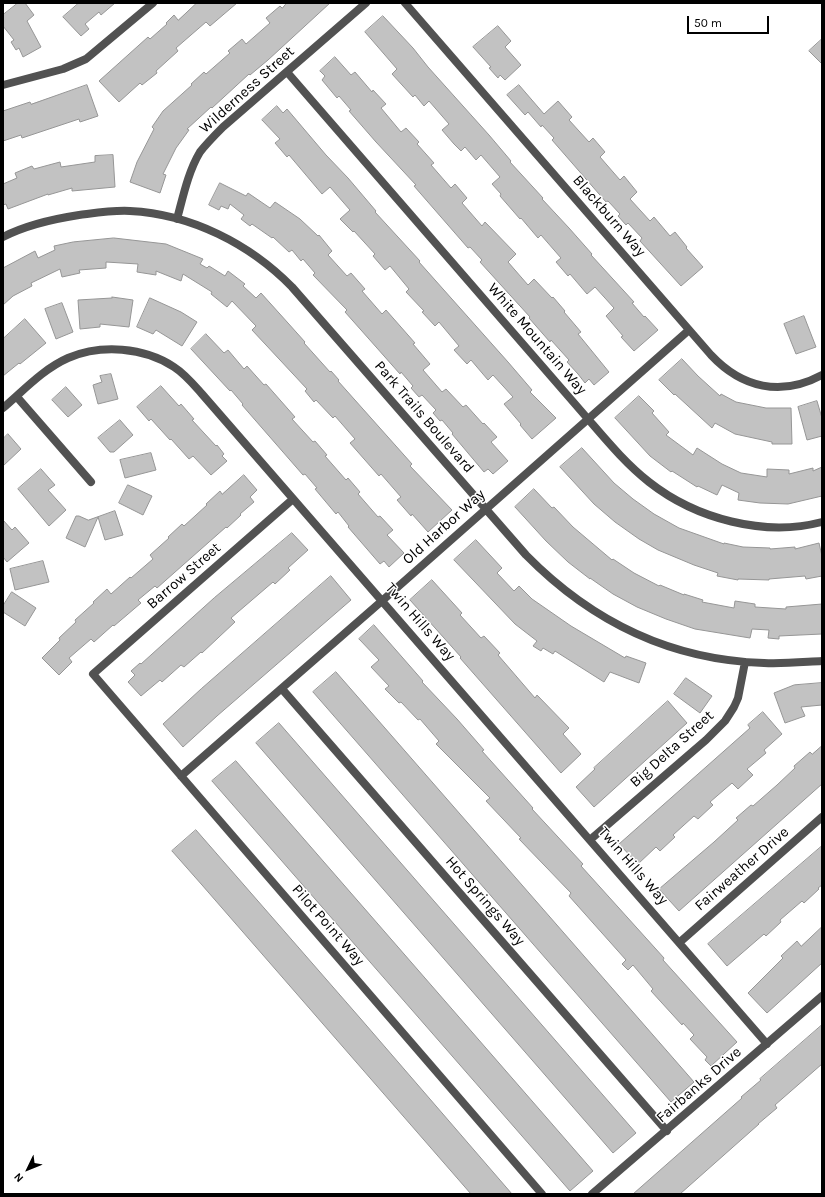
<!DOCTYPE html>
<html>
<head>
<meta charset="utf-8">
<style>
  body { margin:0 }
  #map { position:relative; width:825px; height:1197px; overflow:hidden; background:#fff; font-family:Karla,sans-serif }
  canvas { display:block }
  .frame { position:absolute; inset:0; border:4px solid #000; pointer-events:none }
  .north { position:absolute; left:8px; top:1149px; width:40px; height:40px; -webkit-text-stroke:3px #fff; paint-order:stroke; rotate:227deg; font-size:11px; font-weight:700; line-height:16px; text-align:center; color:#000 }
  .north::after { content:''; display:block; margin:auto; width:14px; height:18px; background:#000; clip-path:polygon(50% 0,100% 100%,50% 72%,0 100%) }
  .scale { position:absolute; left:687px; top:16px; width:82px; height:18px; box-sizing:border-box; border:2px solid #000; border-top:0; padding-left:5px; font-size:12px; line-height:14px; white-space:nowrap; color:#000; -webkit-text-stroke:3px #fff; paint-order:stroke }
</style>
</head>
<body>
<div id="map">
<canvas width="825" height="1197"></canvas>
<div class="frame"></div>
<div class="north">N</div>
<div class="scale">50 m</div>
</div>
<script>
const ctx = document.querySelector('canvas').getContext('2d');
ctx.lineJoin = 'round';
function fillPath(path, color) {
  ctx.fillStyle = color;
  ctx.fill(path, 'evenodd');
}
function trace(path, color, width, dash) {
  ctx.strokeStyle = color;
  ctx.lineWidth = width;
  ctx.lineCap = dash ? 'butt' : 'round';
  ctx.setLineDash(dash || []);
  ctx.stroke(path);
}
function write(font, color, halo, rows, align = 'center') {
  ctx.font = font + ' Karla,sans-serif';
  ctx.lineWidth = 3;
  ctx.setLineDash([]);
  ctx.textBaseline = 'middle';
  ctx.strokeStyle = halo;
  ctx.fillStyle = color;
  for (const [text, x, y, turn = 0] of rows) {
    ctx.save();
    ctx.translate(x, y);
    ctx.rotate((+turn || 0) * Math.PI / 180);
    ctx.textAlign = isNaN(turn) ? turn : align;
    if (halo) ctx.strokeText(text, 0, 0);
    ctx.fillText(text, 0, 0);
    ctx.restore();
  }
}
const building = new Path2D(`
  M18,3H25L34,15L27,21L41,47L23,57L19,48L16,50L11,42L14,40L3,26V15Z
  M79,3H115L101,15L99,12L85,24L89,29L81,36L63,17Z
  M197,3H237L210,26L206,22L176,48L178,51L156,71L157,73L142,85L140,83L119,102L99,81L148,37L150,39L167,24L166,23L174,15L178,20Z
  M287,3H330L268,60L250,75L249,74L212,108L211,107L187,129L189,130L176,148L163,174L166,175L160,193L130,182L137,162L154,129L152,127L163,111L192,85L191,84L204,72L206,74L230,53L228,51L242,39L246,44L270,23L266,18L280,6L282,8Z
  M383,16L413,48L428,67L489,135L511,161L510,162L543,198L542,199L569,228L592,254L591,255L634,302L632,303L644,317L645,316L658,330L634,351L621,337L623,336L606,316L614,308L595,287L587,294L570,274L568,276L556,262L561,258L541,235L538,238L521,218L520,219L500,196L501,194L492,184L500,177L481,155L476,160L465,147L461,151L454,144L442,130L449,124L429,101L424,106L415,95L413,97L392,74L397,69L365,32Z
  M498,26L511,41L505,47L521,65L505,80L500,75L498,78L489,68L491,67L473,47Z
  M822,39V64L809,51Z
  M335,57L351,75L355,72L372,92L373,90L386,104L381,108L401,132L406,128L419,142L417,144L434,163L431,165L451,188L455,184L467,198L462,203L482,226L485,222L516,254L508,262L528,285L534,279L552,298L553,297L565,311L564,312L581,332L578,334L609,372L594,385L589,379L585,383L578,374L567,362L569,360L551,340L550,342L529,318L530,317L480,262L482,260L470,247L468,248L414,186L416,185L376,142L349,111L351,110L339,96L337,98L322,80L325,76L320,71Z
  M87,85L98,116L80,122L79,119L22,138L21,135L3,141V111L30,102L31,104Z
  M519,85L544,114L558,101L572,117L569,120L589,142L593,138L605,152L600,157L620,180L624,176L637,192L630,199L650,221L654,217L670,236L675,232L687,247L686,248L703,267L681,286L640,241L642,238L628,223L626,225L618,216L620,214L608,201L606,202L552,140L554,138L542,125L541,127L528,112L525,115L507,95Z
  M277,106L283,113L287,109L326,155L348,178L376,211L375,212L420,261L419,262L508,362L532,390L530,392L556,418L532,439L520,425L521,424L504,404L513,397L493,375L488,380L471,360L467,364L454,350L459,346L439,322L435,326L422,312L424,311L406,292L409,289L390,266L385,270L373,256L375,254L354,231L353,232L340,219L350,210L330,187L322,194L289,155L287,157L275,143L280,139L262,120Z
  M113,155L115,187L72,191V188L48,195V194L8,209L6,204L3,205V184L17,178L15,173L32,166L34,169L60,162L61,167L95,162V156Z
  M220,183L246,196L248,193L270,208L275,202L300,219L318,236L319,235L332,251L328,255L347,276L351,273L365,289L362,291L382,314L386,310L415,343L413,344L430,364L423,370L442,392L446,389L463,407L466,405L483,424L484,423L497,437L491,442L508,461L493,474L488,469L484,472L452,434L453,433L442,420L440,421L433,413L436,410L422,395L419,397L411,388L413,386L401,372L400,374L345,312L347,310L313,275L315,273L303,259L301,261L292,250L289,252L273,237L272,238L252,224L250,226L241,219L244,215L230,204L228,209L221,206L219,210L209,205Z
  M114,238L166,244L203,259L200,264L207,268L209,266L225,276L228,271L245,284L243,286L256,298L261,293L288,323L305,342L304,343L330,372L331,371L339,380L338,381L412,464L410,466L452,510L428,532L412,514L411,516L397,500L401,497L381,474L379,476L350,443L355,439L335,416L333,418L316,400L314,402L305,391L307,389L252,330L256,326L232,301L227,307L211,294L212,292L183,274L181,281L156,271V275L137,272L138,264L106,262V268L79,270L80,273L62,277L60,269L31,283L32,286L13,296L3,305V268L35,251L38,258L55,250L54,246L73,242Z
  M112,297L133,300L129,327L100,324V327L80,329L78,300L112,298Z
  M150,298L181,312L197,322L182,346L156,330L153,334L137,327Z
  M62,303L73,332L56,339L45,309Z
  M804,316L816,347L796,354L784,324Z
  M25,319L46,343L20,364L19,363L3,376V339Z
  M206,334L224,353L228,350L244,369L247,366L264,385L266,384L295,417L292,419L313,442L315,441L327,455L325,456L346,480L348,478L360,492L358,494L378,517L380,516L393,530L387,535L404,553L389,567L384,561L380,564L348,527L349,526L338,512L336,514L315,489L317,488L305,474L303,475L242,405L243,404L231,390L230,391L191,349Z
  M682,359L698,376L720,396L721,394L736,402L766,408H791L792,444H772V442L735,434L715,423L712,428L675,394L674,395L659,380Z
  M111,374L118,399L98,404L93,385L102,382L100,376Z
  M161,386L179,406L181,404L194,419L192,420L216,446L217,445L224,454L222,456L227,461L211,475L193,456L189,459L171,439L170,440L151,419L149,421L137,407Z
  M66,387L82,405L68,417L52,400Z
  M639,396L654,411L652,413L669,432L666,435L693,455L697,448L722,464L741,473L767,477V469L789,470V474L813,468V471L822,467V496L788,504L760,503L738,500L739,493L722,485L717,495L698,486L697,487L672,471L671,472L650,456L615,418Z
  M817,401L822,418V436L807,440L798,407Z
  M120,420L133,435L114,452H110L98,438Z
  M8,434L21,449L3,466V439Z
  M582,448L614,483L633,499L654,514L679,528L724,544V543L743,547L770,548V549L795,547V549L819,543L822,556V576L806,579L805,576L769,579V580L738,579V580L717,576L718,573L694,565L658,550L639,539L615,522L594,504L560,467Z
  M151,453L156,470L125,478L120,460Z
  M41,469L55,485L48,490L66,510L49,526L18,489Z
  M244,475L257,490L250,497L254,502L240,514L241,515L227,528L226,527L157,588L155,586L138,600L141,603L114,626L113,625L94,642L91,639L69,658L72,662L59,675L42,658L60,640L59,638L76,622L75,620L94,603L93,602L107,589L111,594L130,577L131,578L153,559L150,555L169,538L168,537L182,524L184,526L207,505L206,504L220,491L222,494Z
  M128,485L152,496L143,515L119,503Z
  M534,489L552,508L554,507L573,527L612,560L613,559L634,573L659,586L660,585L684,595V594L703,600L702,602L734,608L735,601L755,604V607L786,609V607L822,604V634L779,636V639L768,638L769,630L752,629L750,638L695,629L666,619L637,607L613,594L590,578V579L568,562L546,541L515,507Z
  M115,511L123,535L105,540L98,517L85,547L66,538L76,516H79L88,520Z
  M3,520L12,530L15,527L29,543L7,562L3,557Z
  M292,533L308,550L288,568L290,570L275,584L273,582L231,618L235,622L202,653L201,652L184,667L181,665L162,682L160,680L141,696L128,682L135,675L131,671L140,663L141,664L214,598Z
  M476,540L502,568L497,573L514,591L519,586L532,599L571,626L625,658L626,656L646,663L639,683L610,672L604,682L555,651L553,654L543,648L541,651L533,646L537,641L515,624L454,560Z
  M43,561L49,582L15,590L10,569Z
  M331,576L351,600L217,716L183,747L163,724L201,689Z
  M432,580L462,613L460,615L481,638L484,636L500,653L498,655L535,698L537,695L569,728L563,734L581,754L561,773L460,658L461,657L410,600Z
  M12,592L36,608L25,626L3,612V606Z
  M374,625L423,681L422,682L457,719L484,750L482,751L533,808L532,809L583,864L581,866L664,958L663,960L737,1042L711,1066L705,1060L707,1057L690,1039L694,1035L683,1023L682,1025L651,991L653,989L633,965L628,970L622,964L626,960L569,896L571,893L519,839L521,838L486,801L490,798L436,744L439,741L420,719L418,720L401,702L399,703L385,689L389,686L371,667L379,660L359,639Z
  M336,672L694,1082L671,1102L313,692Z
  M686,678L712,696L700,713L674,694Z
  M822,683V705L801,707L805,716L785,723L774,693L794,685Z
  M668,701L687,723L594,807L576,787L595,769L594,768Z
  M763,712L782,734L764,750L766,753L747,769L753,775L738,789L732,783L710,802L713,805L698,819L694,816L673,835L675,837L660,851L656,847L638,864L619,844L750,728L748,725Z
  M279,723L636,1133L613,1153L256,743Z
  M822,746V784L679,911L659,889L714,842L738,820L736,818L751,805L753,806L777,785L795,768L794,766L810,752L812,754Z
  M236,761L593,1171L570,1191L212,781Z
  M196,830L360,1018L512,1194H471L202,885L172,851Z
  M822,846V885L818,888L819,889L804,903L802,901L780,920L781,922L766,936L764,934L727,966L708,944Z
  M822,927V963L767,1013L748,993L783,958L781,956L797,941L801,946Z
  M822,1025V1064L775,1105L777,1108L758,1124H759L680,1194H633L742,1098L741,1097L761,1080L760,1079Z`);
fillPath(building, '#c2c2c2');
trace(building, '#969696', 1);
trace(new Path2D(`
  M405,3L711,355C742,388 781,397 822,375
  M287,72L588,419C607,441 626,464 649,482C696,519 764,537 822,522
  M3,85L63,69L86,59L153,3
  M177,219C183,197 188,172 200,152C207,143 215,135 223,127L366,3
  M3,237C26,225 53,219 79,215C95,213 113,210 130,211C191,214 250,244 292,287L526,555C591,621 670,660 764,663C783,664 803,662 822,661
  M17,397L91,482
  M3,408C23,391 43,369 68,358C101,344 144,347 174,367C185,374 194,385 202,394L767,1044
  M293,499L93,674L542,1194
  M282,689L667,1131
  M181,776L383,600L689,330
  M591,839L706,740L725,721L734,707L738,698L745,662
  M680,942L822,817
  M592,1194L822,996`), '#525252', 8);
write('15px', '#000', '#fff', [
  ["Wilderness Street",247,90,-42],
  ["Blackburn Way",609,216,49],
  ["White Mountain Way",537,339,49],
  ["Park Trails Boulevard",424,417,49],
  ["Old Harbor Way",444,527,-42],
  ["Barrow Street",184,576,-41],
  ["Twin Hills Way",420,622,49],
  ["Big Delta Street",672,749,-42],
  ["Twin Hills Way",633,866,49],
  ["Fairweather Drive",742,869,-41],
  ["Hot Springs Way",485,901,49],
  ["Pilot Point Way",328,925,49],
  ["Fairbanks Drive",699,1085,-41]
]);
</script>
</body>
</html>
